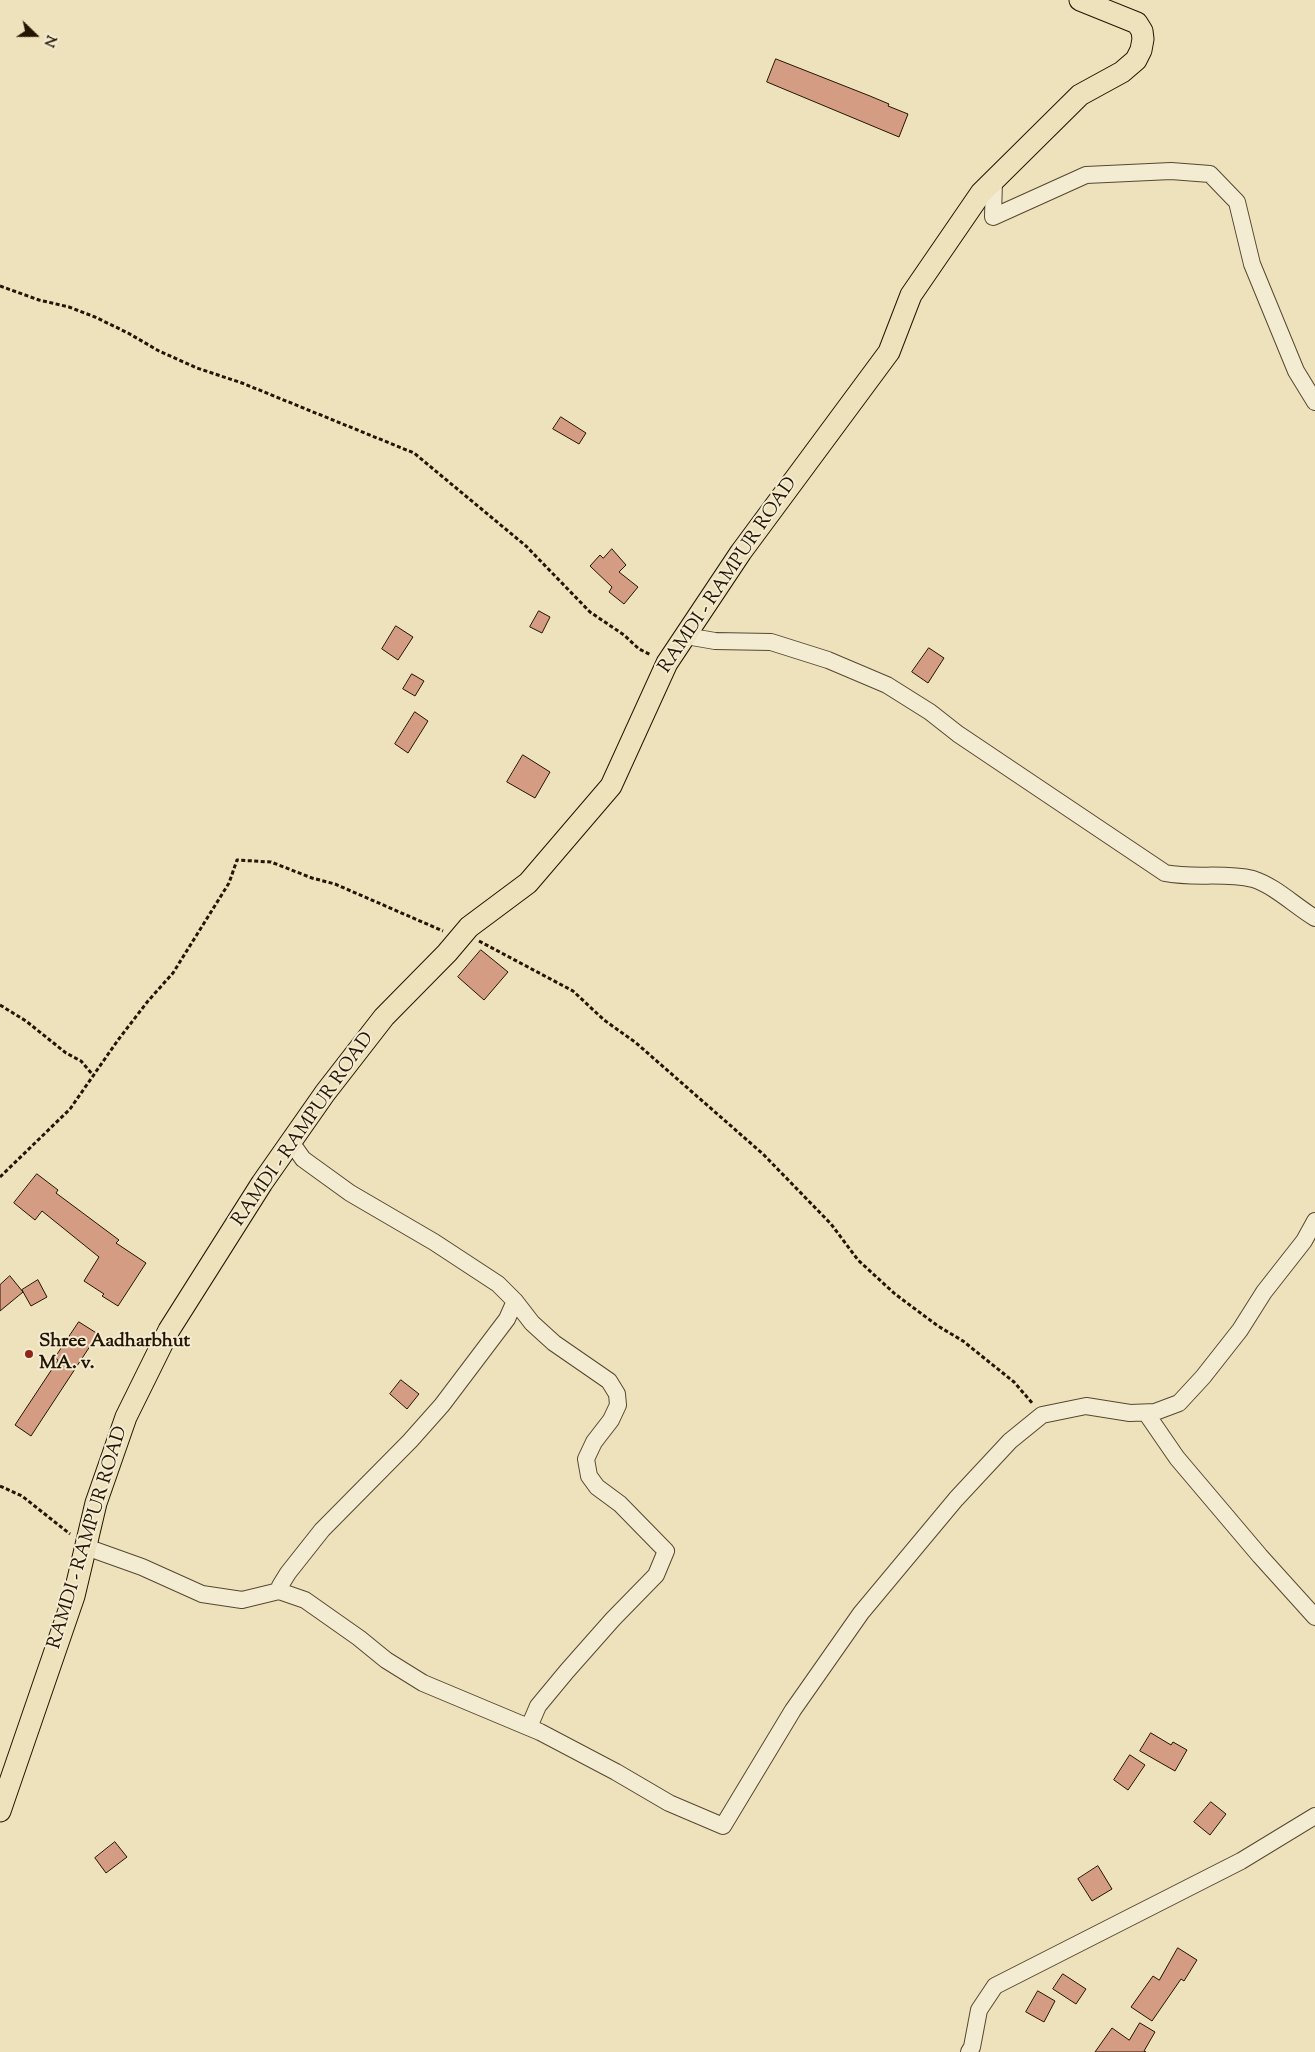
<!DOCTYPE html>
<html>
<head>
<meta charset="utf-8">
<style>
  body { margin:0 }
  #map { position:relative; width:1315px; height:2052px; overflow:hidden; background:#ede2bb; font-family:"Sorts Mill Goudy",serif }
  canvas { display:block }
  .north { position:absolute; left:10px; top:10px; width:50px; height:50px; -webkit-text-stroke:4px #f3ecd3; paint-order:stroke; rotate:112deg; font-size:14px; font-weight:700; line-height:20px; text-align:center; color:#241400 }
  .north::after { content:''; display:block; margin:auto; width:18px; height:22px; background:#241400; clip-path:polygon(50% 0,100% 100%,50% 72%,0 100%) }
</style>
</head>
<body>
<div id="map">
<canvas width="1315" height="2052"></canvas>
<div class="north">N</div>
</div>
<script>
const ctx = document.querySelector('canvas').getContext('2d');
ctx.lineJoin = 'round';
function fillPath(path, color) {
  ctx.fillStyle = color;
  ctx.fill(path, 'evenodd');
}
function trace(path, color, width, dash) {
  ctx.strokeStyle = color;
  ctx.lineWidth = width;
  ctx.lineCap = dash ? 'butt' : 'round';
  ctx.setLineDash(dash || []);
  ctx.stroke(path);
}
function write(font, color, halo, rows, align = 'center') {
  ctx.font = font + ' "Sorts Mill Goudy",serif';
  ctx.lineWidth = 4;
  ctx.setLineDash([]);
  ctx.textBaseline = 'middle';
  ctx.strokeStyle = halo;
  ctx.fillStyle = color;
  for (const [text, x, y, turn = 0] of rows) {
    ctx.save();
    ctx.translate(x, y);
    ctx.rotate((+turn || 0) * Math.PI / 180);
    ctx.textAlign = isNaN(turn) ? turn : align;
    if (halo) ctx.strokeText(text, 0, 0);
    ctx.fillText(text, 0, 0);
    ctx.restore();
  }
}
const building = new Path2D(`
  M776,59L870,96L889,104L888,106L908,114L899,137L767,82Z
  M561,417L586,433L579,444L553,429Z
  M612,549L626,565L619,572L638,587L624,604L609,592L612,587L590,566L600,555L603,558Z
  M539,611L550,617L542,633L530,627Z
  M396,626L413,637L398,660L382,649Z
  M929,648L944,658L928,683L912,672Z
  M412,674L424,681L415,696L403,689Z
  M415,712L428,721L408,753L395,744Z
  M523,755L550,772L535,798L507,782Z
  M481,950L508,972L484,1000L458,977Z
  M37,1174L58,1190L56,1193L119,1240L116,1243L146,1263L118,1306L102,1296L104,1294L84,1281L99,1257L42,1211L35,1220L14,1203Z
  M10,1276L23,1292L0,1311V1285Z
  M38,1280L47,1297L31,1306L22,1290Z
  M79,1322L98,1334L31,1436L15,1425L58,1360L55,1358Z
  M401,1380L419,1394L407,1409L390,1394Z
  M1151,1733L1171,1745L1173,1742L1187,1750L1175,1771L1140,1751Z
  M1130,1755L1145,1765L1128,1790L1114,1780Z
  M1211,1802L1226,1814L1210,1835L1194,1822Z
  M115,1842L127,1857L106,1873L95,1858Z
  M1098,1866L1112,1889L1092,1901L1078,1879Z
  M1178,1948L1197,1960L1184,1981L1181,1979L1152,2021L1131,2007L1153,1976L1159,1980Z
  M1063,1974L1086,1989L1076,2004L1053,1989Z
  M1038,1991L1055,2001L1044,2022L1026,2012Z
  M1140,2023L1155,2032L1144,2051L1146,2052H1095L1112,2028L1129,2040Z`);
fillPath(building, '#d49d83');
trace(building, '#241400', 1);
const minor = new Path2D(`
  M994,180L993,217L1086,175L1171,171L1210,174L1237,202L1252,264L1296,371L1315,402
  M686,636L715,641L771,642L828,660L887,685L930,712L958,734L1165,873C1194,879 1224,872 1253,879C1275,886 1295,906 1315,918
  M291,1142L303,1159L350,1193L434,1242L498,1284L515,1301L532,1323L554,1343L609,1381L617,1394L618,1405L611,1420L594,1442L586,1459L589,1476L597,1487L620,1504L666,1551L656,1575L613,1619L567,1671L538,1706L529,1727
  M1146,1413L1177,1458L1260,1556L1315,1617
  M86,1547L142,1567L202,1594L242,1600L279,1591L305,1600L359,1638L386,1660L423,1683L540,1732L616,1772L669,1803L723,1826L793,1710L861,1613L956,1499L1010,1441L1042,1415L1086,1406L1130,1413L1155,1412L1179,1403L1203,1377L1240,1330L1264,1292L1304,1241L1315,1221
  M280,1586L288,1573L322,1530L410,1441L442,1405L507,1319L515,1301
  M969,2052L972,2047L979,2010L995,1986L1241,1861L1315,1816`);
const major = new Path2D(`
  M0,1811L74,1596L96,1503L126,1417L169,1330L262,1183L325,1093L384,1017L447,953L469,927L528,883L611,786L667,663L741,552L889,352L911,295L981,193L1080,95L1122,72L1136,60L1141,50L1143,39L1142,31L1137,23L1080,0`);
trace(minor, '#56482f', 18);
trace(major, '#241400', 23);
trace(new Path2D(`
  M0,286L39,300L69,307L95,317L128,333L159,351L197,368L242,383L414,453L526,546L590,612L624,635L639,649L651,655
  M479,941L573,991L604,1020L635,1042L763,1154L831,1224L858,1260L895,1294L938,1326L963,1341L1014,1382L1033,1404
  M0,1005L26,1021L66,1053L81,1061L93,1075
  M0,1177L70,1109L118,1040L148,1001L173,973L229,883L237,860L271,862L312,878L335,884L443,931
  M0,1486L22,1496L70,1534`), '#241400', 3, [4, 2.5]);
trace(minor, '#f3ecd3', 16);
trace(major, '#ede2bb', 21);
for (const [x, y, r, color] of [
  [29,1354,5,"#8f2418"]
]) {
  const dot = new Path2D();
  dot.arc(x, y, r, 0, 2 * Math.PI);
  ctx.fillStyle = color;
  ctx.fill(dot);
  trace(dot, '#f3ecd3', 2);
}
write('19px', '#241400', '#f3ecd3', [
  ["RAMDI - RAMPUR ROAD",729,576,-56],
  ["RAMDI - RAMPUR ROAD",304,1130,-55],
  ["RAMDI - RAMPUR ROAD",89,1538,-73]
]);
write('bold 19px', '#241400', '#f3ecd3', [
  ["Shree Aadharbhut",39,1343],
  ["MA. v.",39,1365]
], 'left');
</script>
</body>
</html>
